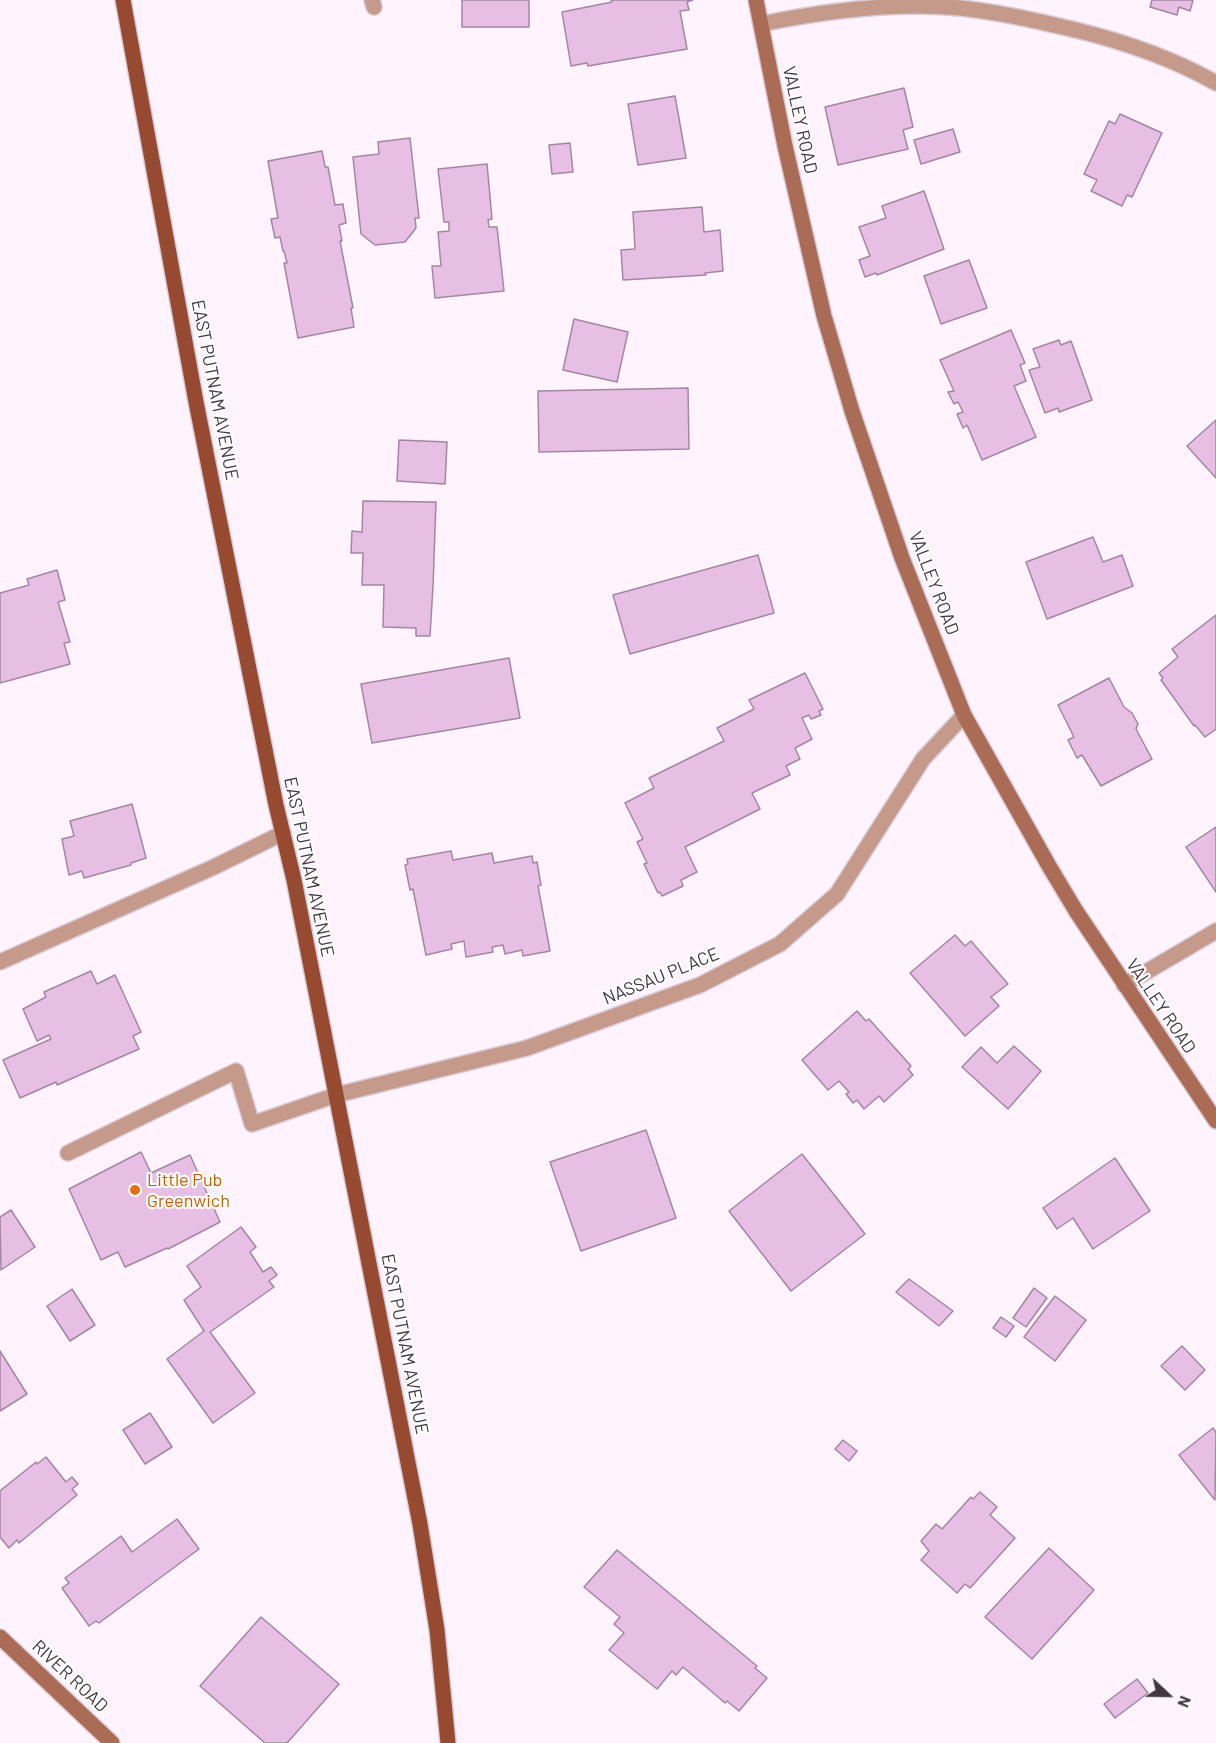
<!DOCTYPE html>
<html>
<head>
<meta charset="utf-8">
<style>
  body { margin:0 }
  #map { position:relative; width:1216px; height:1743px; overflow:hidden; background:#fff3fe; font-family:Barlow,sans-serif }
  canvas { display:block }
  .north { position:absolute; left:1138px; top:1665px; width:60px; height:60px; -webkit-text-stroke:4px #fff; paint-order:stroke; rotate:112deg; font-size:16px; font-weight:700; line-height:24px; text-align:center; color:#433743 }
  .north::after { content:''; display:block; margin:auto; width:21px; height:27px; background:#433743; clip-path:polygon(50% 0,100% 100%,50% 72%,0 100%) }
</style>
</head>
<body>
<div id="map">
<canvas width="1216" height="1743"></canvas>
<div class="north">N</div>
</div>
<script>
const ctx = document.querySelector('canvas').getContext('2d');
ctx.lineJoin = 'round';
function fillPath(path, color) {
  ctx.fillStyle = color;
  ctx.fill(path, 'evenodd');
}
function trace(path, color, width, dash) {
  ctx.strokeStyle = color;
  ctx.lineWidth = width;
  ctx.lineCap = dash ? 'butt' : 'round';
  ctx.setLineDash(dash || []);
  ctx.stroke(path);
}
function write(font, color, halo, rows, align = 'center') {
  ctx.font = font + ' Barlow,sans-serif';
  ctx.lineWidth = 4.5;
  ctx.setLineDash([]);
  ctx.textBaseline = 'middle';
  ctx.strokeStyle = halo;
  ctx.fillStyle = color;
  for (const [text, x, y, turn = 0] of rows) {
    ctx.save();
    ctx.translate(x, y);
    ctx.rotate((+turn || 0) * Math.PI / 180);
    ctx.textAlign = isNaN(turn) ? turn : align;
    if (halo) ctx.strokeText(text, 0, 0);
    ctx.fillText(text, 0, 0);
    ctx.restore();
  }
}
const building = new Path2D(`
  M462,0H529V27H462Z
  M611,0H693L687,2L689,10L680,11L687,49L588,66L587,63L571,66L562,12L612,2Z
  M1152,0H1193L1190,11L1179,7L1177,15L1150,7Z
  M904,88L913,127L903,130L908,149L838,165L825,107Z
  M675,96L686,158L638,165L628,104Z
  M1120,114L1162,133L1132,197L1127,195L1122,206L1091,191L1097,180L1084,174L1109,121L1115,124Z
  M953,129L960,152L921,164L914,140Z
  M410,138L419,218H415L416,228L405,242L375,245L361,234L353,157L379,154L378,142Z
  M570,143L573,172L552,174L549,145Z
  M322,151L325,167H328L335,205L343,204L346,223L339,225L342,241H340L353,308H351L354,327L298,338L284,263H287L284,251H283L280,237L275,238L271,219L278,218L268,161Z
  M487,164L492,219L488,220L489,227H497L504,291L435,298L432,266H441L438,232L449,231V222H444L438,169Z
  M924,191L944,249L877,275L876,273L865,277L859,260L870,256L859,227L886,218L882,206Z
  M702,207L704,232L720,230L723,271L705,273L706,275L623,280L621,250L635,249L633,212Z
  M969,260L987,308L941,324L924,276Z
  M574,319L628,332L617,382L563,370Z
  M1011,330L1025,363L1020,365L1026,381L1014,386L1036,437L982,460L967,425L963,428L957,414L963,412L958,402L954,404L948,392L954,391L940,360Z
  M1059,340L1061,345L1071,341L1092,400L1059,412L1058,408L1045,413L1029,370L1040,367L1033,349Z
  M688,388L689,449L539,452L538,391Z
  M1216,420V478L1187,446Z
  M399,440L447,442L445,484L397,481Z
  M363,501L436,502L433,586L430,636H416V628L383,627L384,585H362L363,553H351L352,531L362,532Z
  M1093,537L1103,562L1122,555L1133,586L1047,619L1026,562Z
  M758,555L774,613L630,654L613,595Z
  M57,570L65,600L58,602L70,642L64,643L70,664L0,683V593L29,585L27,579Z
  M1216,615V729L1205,737L1195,725L1194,726L1161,680L1163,678L1159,673L1178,657L1172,649Z
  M509,658L520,718L372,743L361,684Z
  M805,673L823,709L819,711L821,715L811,719L809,715L802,718L812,739L795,748L800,759L786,766L790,775L752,793L760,809L685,847L697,872L681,880L683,886L662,896L660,892L658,893L644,864L647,863L637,842L643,839L625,803L654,788L649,778L724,741L717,728L754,709L749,700Z
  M1109,678L1124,707L1132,713L1138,724L1136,729L1152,759L1101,786L1082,755L1077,758L1068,740L1074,737L1058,705Z
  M132,804L146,858L131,863V865L84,878L82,871L69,875L62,839L74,836L70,821Z
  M1216,827V892L1186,847Z
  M451,851L453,860L492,853L494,863L532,856L533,863L537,862L541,885L538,886L550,951L523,956L522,950L505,954L503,945L492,947L493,952L466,957L464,941L451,944L452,949L426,955L413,889L410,890L405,865L408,864L407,859Z
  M955,935L965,946L971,941L1008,984L991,997L999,1006L965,1036L910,973Z
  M91,971L97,984L115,975L141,1032L133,1036L139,1049L57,1085L56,1082L20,1098L3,1060L51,1039L49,1035L37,1041L23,1009L46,997L44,992Z
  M857,1011L866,1021L869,1019L911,1066L908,1069L913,1075L884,1102L879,1096L864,1109L857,1100L853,1103L846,1094L849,1092L839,1081L828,1090L802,1060Z
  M1014,1046L1041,1071L1008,1109L962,1067L981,1047L997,1063Z
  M646,1130L676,1218L581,1251L550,1162Z
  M141,1152L151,1173L190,1155L220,1222L168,1249L167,1248L125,1267L118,1252L101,1260L69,1189Z
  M802,1154L865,1234L791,1291L729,1211Z
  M1115,1158L1150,1211L1093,1249L1073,1218L1057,1229L1043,1208Z
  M11,1210L35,1247L1,1270L0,1217Z
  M241,1227L256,1247L250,1252L263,1272L271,1267L277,1275L269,1281L274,1287L210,1332L255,1393L213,1423L167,1359L204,1331L184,1300L201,1287L187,1266Z
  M909,1279L953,1311L939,1326L896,1292Z
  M1034,1288L1047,1298L1026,1327L1013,1318Z
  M72,1289L95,1325L70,1341L47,1306Z
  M1055,1296L1086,1320L1055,1361L1024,1337Z
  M1001,1317L1014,1326L1006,1337L993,1328Z
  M1182,1346L1205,1370L1185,1390L1161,1366Z
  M0,1351L27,1394L0,1411Z
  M150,1413L172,1447L145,1464L123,1430Z
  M1213,1428L1216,1432L1215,1500L1179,1455Z
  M843,1440L857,1451L849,1461L835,1449Z
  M46,1457L66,1482L72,1477L78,1484L72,1489L77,1495L19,1543L17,1540L9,1548L0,1537V1491L36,1462L37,1464Z
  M980,1492L997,1507L990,1515L1015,1538L970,1588L965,1584L957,1593L921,1560L929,1551L921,1541L936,1524L942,1529L971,1497L973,1499Z
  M177,1519L199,1549L99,1623L96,1621L89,1626L62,1588L69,1583L65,1578L121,1536L132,1552Z
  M1049,1548L1094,1590L1032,1659L985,1617Z
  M617,1550L757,1666L755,1668L767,1678L739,1711L727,1701L725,1703L683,1667L676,1675L672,1671L657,1689L609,1650L624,1633L614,1624L620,1617L584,1587Z
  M261,1617L339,1684L287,1743H265L200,1686Z
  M1137,1679L1148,1693L1115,1718L1104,1704Z`);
fillPath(building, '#e7bfe5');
trace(building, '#a387a1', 1.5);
const lane = new Path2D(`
  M372,0L374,7
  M0,962L214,867L283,833
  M1124,985L1216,931
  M68,1153L236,1071L252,1124L336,1095`);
const street = new Path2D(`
  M761,24C824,11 895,2 960,8C999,12 1037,21 1076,30C1125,42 1172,58 1216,83
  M336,1095L527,1048L700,985L780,944L837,894L923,759L964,715`);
const secondary = new Path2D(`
  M756,0L785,146L824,316L852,411L902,558L964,715L1049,866L1076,911L1216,1121
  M0,1637L112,1743`);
const primary = new Path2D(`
  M123,0L196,402L276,805L294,880L420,1524L437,1630L448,1743`);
trace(lane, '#d9cdd9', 18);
trace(street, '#d9cdd9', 18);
trace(secondary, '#d9cdd9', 18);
trace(primary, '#d9cdd9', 18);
trace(lane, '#c69a8b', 15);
trace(street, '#c69a8b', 15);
trace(secondary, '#ab6c56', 15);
trace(primary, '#964a30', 15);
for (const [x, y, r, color] of [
  [135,1190,6,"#e8710a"]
]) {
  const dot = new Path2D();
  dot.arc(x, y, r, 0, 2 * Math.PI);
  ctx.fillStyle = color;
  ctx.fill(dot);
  trace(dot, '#fff', 2);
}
write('18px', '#433743', '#fff', [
  ["VALLEY ROAD",800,120,78],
  ["EAST PUTNAM AVENUE",215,390,79],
  ["VALLEY ROAD",934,583,69],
  ["EAST PUTNAM AVENUE",309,867,78],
  ["NASSAU PLACE",661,976,-22],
  ["VALLEY ROAD",1161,1006,56],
  ["EAST PUTNAM AVENUE",405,1344,79],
  ["RIVER ROAD",70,1676,43]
]);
write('18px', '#c56008', '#fff', [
  ["Little Pub",147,1180],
  ["Greenwich",147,1201]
], 'left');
</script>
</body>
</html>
